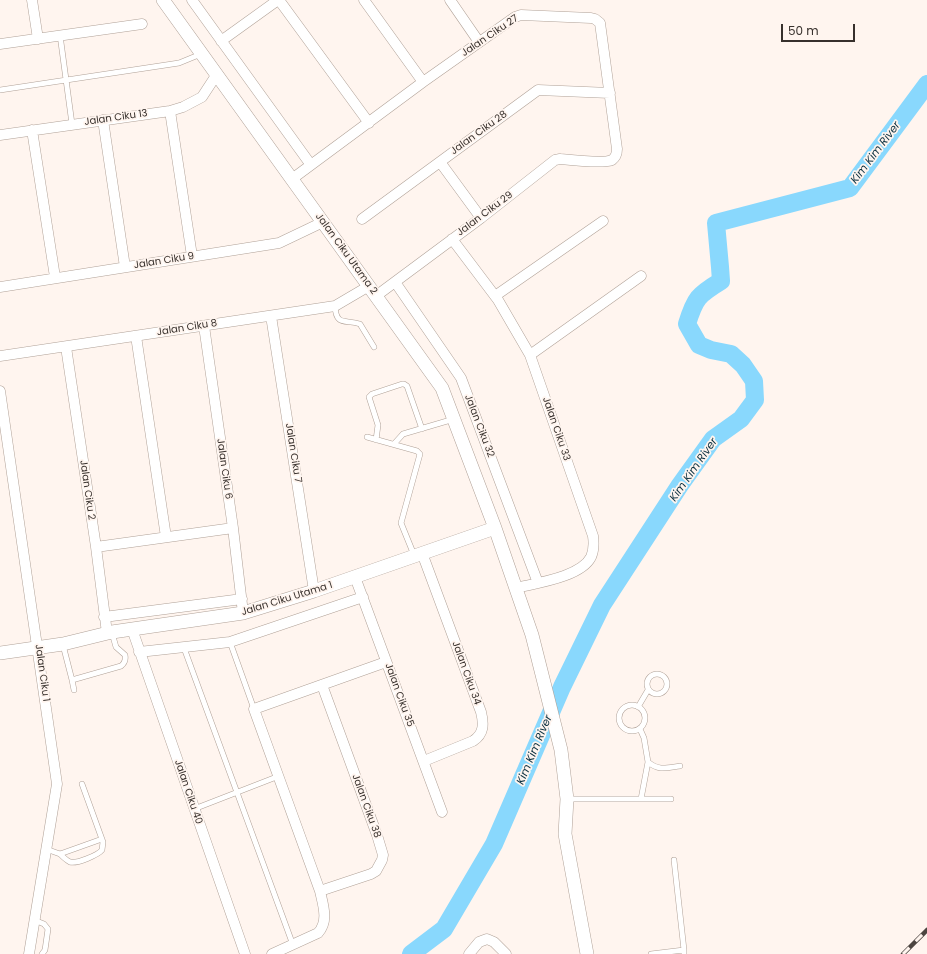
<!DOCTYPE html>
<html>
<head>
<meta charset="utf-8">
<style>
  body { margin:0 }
  #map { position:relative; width:927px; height:954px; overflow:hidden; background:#fff5ef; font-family:Poppins,sans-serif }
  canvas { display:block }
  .scale { position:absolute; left:781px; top:24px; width:74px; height:18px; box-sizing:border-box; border:2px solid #37302c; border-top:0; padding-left:5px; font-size:12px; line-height:14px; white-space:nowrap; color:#37302c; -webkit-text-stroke:3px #fff5ef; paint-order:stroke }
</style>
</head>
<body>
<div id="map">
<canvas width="927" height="954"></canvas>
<div class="scale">50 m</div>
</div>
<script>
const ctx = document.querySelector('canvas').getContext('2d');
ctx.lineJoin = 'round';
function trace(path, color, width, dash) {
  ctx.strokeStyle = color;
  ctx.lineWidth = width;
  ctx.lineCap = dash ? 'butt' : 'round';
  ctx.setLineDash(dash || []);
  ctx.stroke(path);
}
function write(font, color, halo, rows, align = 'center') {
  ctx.font = font + ' Poppins,sans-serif';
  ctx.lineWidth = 3.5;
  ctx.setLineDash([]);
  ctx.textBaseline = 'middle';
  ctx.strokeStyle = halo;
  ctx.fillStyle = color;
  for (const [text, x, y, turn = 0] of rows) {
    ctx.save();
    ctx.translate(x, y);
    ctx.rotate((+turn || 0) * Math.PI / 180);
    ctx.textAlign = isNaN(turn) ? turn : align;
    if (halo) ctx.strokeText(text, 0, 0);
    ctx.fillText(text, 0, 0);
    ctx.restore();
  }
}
trace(new Path2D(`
  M411,954L444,929L494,844L562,687L602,605L680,485L713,439L741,419L755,400L754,381L743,365L731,354L711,350L699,345L687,324C695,298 698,295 721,281L720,267L716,223L850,188L927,84`), '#89d8fd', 18);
const service = new Path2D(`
  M60,35L72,124
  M0,90L179,63L201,54
  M335,306C336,327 346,319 360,324L374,347
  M367,437L417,451L420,454L401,523L414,555
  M376,440L378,425L369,397L372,394L402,384H404L407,386L422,429
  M394,444L403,434L454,419
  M230,642L254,709
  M63,645L72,680L121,666C125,663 126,660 125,655L116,647L112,633
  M184,648L293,945
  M647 684a10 10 0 1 1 20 0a10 10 0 1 1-20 0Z
  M72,680L74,690
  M619 718a13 13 0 1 1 26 0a13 13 0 1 1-26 0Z
  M638,707L648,690
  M640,729L644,738L648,762
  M568,799H671
  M641,799L648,762C659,771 666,768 680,766
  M194,809L279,776
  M46,849L60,854L102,839
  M60,854C63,857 66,860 70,862C77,864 98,855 102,850L103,842L82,784
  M674,860L684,950
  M34,920L44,924L48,929L45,950L42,954
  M651,954L684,950V954`);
const minor = new Path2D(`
  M32,0L38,39
  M192,0L311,165
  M279,0L369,123
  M364,0L423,82
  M450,0L479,42
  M221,41L278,0
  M0,44L142,24
  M170,111L192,256
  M103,120L125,267
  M32,130L55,277
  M0,135L170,111L183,107L202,97L217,74
  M440,162L481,218
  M292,179L423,82L515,17L521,15L591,18L595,19L600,23L617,149C617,153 616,157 612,160C604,164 570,160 560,159L555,160L481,218L376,296
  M362,219L538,90L610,93
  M452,239L498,300L530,355L593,536C594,543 594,550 591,557C581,577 536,583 516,588
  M395,282L461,378L538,583
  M0,287L279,243L323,222
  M495,296L603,221
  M271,316L314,591
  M204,326L233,528L243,613
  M136,336L166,537
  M66,347L96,547L107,633
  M530,355L641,276
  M0,356L335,306L369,286
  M0,391L57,784L29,954
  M96,547L233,528
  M422,553L481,712C484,724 484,734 473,741L424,761
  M355,577L442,812
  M104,617L242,599
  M132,629L245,954
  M139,652L230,642L363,597
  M320,891L371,874L376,871L382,860L383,855L377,835L322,685
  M272,954L318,933C329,921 323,905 320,891L254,709L386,662
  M469,954L479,942L487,939L494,942L506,954`);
const tertiary = new Path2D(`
  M163,0L442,388L495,528L532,635L561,750L567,799L565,834L587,954
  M0,653L63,644L112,632L243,613L314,591L495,528`);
trace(service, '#b0a197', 6);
trace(minor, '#b0a197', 11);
trace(tertiary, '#b0a197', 14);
trace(service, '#fff', 5);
trace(minor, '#fff', 10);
trace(tertiary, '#fff', 13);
const rail = new Path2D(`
  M903,954L927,930`);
trace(rail, '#4c4540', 4.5);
trace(rail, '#fff5ef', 3, [9]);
write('10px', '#37302c', '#fff5ef', [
  ["Jalan Ciku 27",490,36,-34],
  ["Jalan Ciku 13",116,118,-8],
  ["Jalan Ciku 28",479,133,-36],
  ["Jalan Ciku 29",485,214,-37],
  ["Jalan Ciku Utama 2",346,254,54],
  ["Jalan Ciku 9",164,261,-9],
  ["Jalan Ciku 8",187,328,-9],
  ["Jalan Ciku 32",479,426,69],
  ["Jalan Ciku 33",556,429,71],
  ["Jalan Ciku 7",293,453,81],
  ["Jalan Ciku 6",224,469,82],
  ["Jalan Ciku 2",87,490,82],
  ["Jalan Ciku Utama 1",287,599,-17],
  ["Jalan Ciku 1",42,673,82],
  ["Jalan Ciku 34",466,673,70],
  ["Jalan Ciku 35",399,695,70],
  ["Jalan Ciku 40",188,792,71],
  ["Jalan Ciku 38",366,806,70]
]);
write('italic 11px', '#0b3040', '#fff5ef', [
  ["Kim Kim River",876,153,-53],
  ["Kim Kim River",694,470,-55],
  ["Kim Kim River",535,750,-67]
]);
</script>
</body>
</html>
